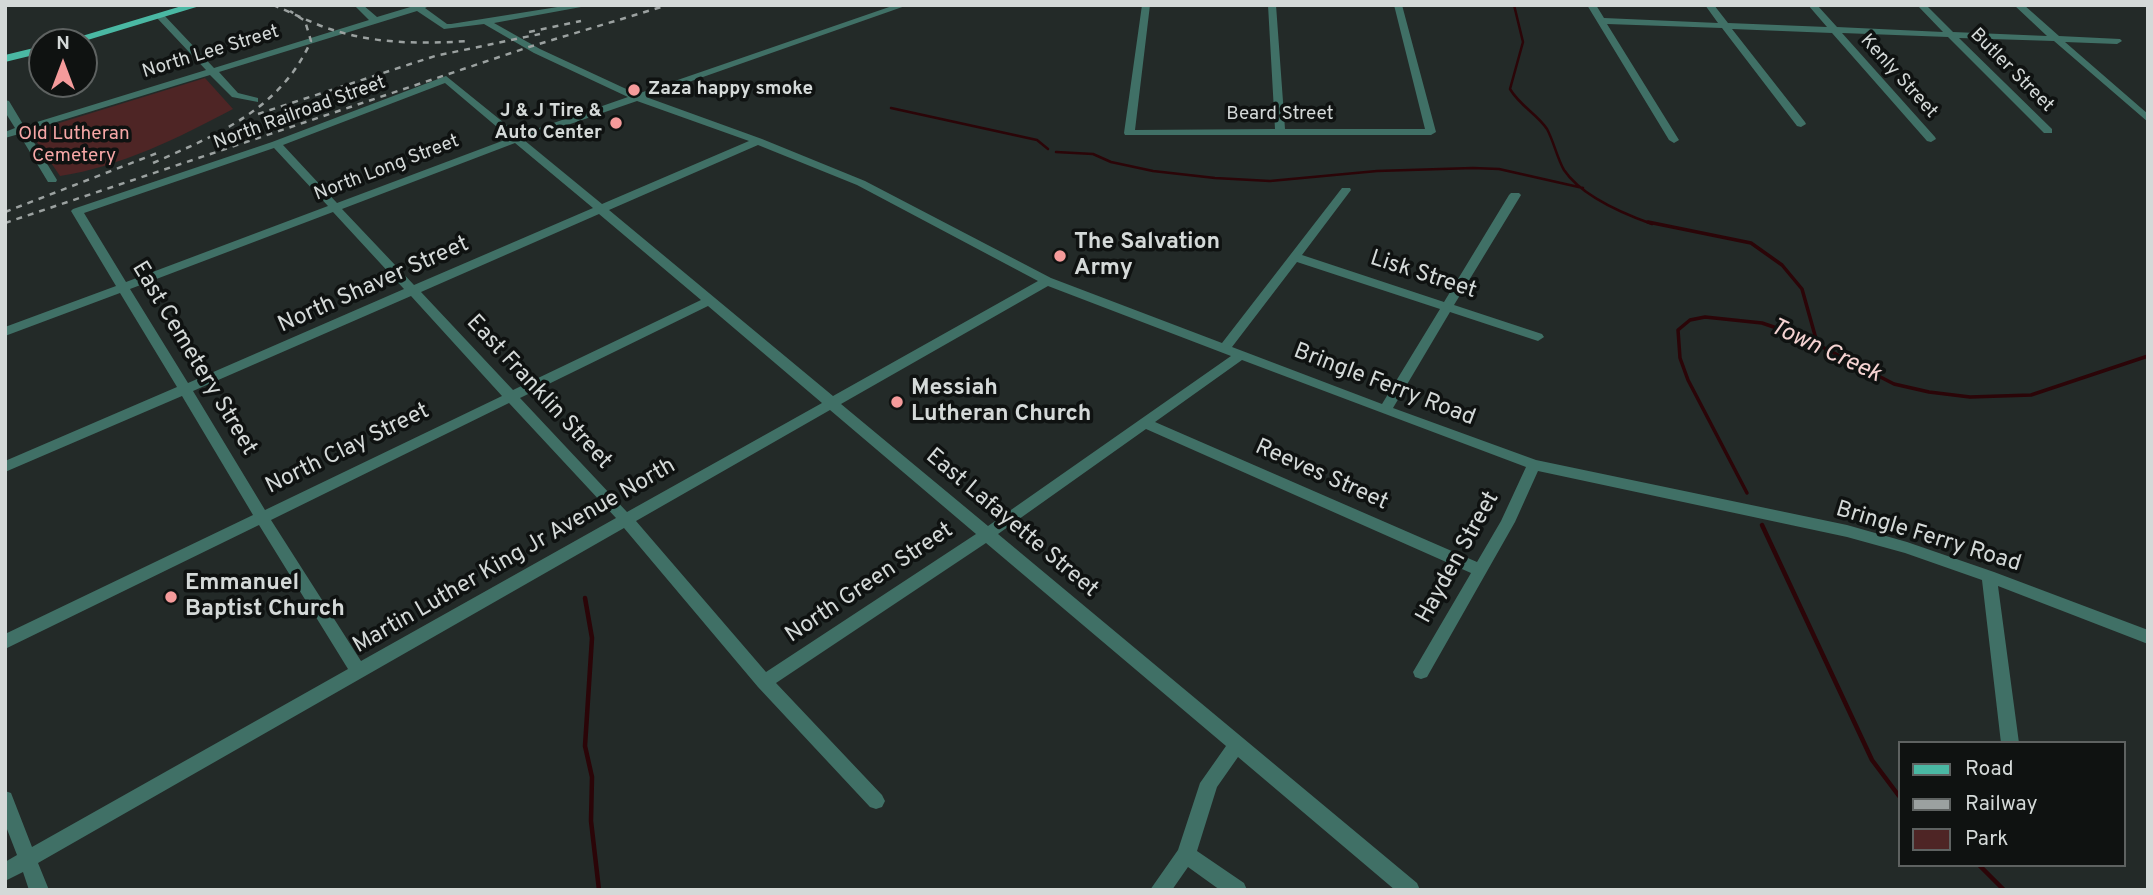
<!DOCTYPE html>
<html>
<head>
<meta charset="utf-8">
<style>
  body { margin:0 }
  #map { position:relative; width:2153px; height:895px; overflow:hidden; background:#232a28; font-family:Overpass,sans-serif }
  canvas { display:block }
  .frame { position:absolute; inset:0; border:7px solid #d4d9d8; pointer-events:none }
  .legend { position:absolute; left:1898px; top:741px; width:228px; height:126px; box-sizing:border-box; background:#0f1211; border:2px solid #5e6261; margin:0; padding:9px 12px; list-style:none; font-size:21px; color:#d4d9d8 }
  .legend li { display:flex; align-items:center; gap:14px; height:35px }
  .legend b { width:35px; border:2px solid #5e6261 }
  .north { position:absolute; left:28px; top:28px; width:70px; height:70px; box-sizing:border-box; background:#0f1211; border:2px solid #5e6261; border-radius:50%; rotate:0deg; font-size:19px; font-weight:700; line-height:28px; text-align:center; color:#d4d9d8 }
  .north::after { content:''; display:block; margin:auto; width:24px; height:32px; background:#f59b9b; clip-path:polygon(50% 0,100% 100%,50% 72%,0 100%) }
</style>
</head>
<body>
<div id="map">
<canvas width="2153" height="895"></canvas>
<div class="frame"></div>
<ul class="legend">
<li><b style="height:9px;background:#4ab8a3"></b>Road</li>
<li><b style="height:9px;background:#9ba1a0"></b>Railway</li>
<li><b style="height:19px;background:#4e2525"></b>Park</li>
</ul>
<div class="north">N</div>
</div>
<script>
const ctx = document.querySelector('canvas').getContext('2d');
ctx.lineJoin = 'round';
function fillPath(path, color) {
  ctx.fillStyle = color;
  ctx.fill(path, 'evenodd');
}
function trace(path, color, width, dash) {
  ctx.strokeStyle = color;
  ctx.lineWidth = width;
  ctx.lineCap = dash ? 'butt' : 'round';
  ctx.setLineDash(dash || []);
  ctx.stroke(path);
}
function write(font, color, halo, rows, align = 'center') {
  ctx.font = font + ' Overpass,sans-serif';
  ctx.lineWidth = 7;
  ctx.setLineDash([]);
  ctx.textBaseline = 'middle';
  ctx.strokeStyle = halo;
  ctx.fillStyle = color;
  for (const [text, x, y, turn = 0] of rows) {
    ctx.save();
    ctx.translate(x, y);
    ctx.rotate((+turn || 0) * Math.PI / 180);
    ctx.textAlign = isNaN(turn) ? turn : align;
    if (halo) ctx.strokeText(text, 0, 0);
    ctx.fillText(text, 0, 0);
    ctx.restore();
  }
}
fillPath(new Path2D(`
  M205,78L233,109C180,137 120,167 60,176L30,132Z`), '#4e2525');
trace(new Path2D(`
  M1514,5L1523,42L1510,89C1520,106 1537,114 1547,129C1554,142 1557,158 1564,170C1582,197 1624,214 1652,224
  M891,108L1037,140L1048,149
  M1056,152L1093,154L1111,162L1153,171L1215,178L1270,181L1377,171L1473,168L1499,169L1583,188`), '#2b0508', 2.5);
trace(new Path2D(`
  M1648,222L1751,243L1782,265L1802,289L1818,346
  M1747,493L1688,380L1680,358L1678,330L1690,320L1705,317L1762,323L1803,337L1894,384L1929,392L1970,397L2031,395L2148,356`), '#2b0508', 3.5);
trace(new Path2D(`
  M1762,525L1872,760L1899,796
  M585,598L592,638L585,746L592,777L591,821L599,890
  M1979,865L2004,890`), '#2b0508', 4.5);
fillPath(new Path2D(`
  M354,5H363L377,17L417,5H431L425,8L447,24H451L570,5H592L494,23L540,49L637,94L895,5H908L646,97L762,139L865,181L1051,278L1222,343L1342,188H1350L1351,190L1302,255L1444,302L1509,195L1511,193H1519L1521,195L1454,305L1542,334L1544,337L1538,341L1450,312L1393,408L1536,460L1847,525L1907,542L1994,572L2148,630V644L1998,586L2019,743H2001L1982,580L1905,553L1847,537L1538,471L1515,522L1427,677L1421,679L1415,677L1413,672L1471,573L1146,429L998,534L1417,883L1420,890H1395L1238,757L1217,787L1197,851L1244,883L1247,890H1220L1188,867L1172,890H1150L1178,850L1200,783L1226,746L986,543L776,683L882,795L885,801L882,807L876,809L870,807L758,687L624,528L38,863L49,890H29L23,872L5,881V862L17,855L5,824V791L11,793L32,847L348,669L259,525L5,649V634L253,515L182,396L5,472V461L177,387L120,293L5,336V327L116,286L71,211L73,209L272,142L446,76L519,135L628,97L534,53L484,24L444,29L417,11L219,72L238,93L258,98V102L232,97L210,75L27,131L57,180L56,182H48L19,134L5,138V132L15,128L5,112V100L9,101L24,126L206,70L157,18V14H163L214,68L369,20ZM445,83L510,138L337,203L283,145ZM637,101L749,141L602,204L524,140ZM515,143L593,208L414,285L342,209ZM758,145L857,185L1038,281L833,396L609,210ZM274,148L328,206L126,282L84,213ZM333,212L404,289L188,383L130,289ZM599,214L701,300L513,390L421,292ZM1297,262L1440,309L1382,404L1232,347ZM1048,286L1231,356L988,526L841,404ZM411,296L502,396L265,510L193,391ZM708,306L822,403L627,512L520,398ZM1242,360L1526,467L1501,521L1477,562L1155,422ZM509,403L616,518L361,661L271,520ZM830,410L976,534L766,672L636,521Z
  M1142,5H1150L1135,130L1275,129L1268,5H1276L1285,129H1425L1394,5H1402L1436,132L1431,135H1125L1124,133Z
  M1587,5H1596L1604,18L1718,23L1705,5H1714L1728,23L1827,27L1808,5H1817L1837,27L1943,32L1917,5H1926L1953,32L2047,36L2014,5H2024L2059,36L2120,39L2122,41L2117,44L2065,42L2148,114V122L2054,41L1959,38L2052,129V133H2044L1948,37L1842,33L1935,137L1936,139L1931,142L1927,141L1832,33L1732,29L1805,122L1806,124L1801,127L1797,126L1722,28L1607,24L1679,140L1674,143L1669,140Z`), '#407066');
fillPath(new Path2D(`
  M185,5H203L81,42H62Z
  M42,46V53L5,62V55Z`), '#4ab8a3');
trace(new Path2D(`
  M273,5C293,13 313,24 333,30C377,44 423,44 468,41
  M529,32L581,21
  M258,114L435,56L540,34
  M153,163C218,134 280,110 311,41L305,21L290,11
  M5,212L160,152
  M5,223L529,47L668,5`), '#9ba1a0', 2.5, [6, 6]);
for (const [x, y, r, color] of [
  [634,90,7,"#f59b9b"],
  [616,123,7,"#f59b9b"],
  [1060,256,7,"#f59b9b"],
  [897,402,7,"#f59b9b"],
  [171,597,7,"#f59b9b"]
]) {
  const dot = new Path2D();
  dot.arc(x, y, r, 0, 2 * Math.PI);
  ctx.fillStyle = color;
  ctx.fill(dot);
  trace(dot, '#0f1211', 2.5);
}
write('19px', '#d4d9d8', '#0f1211', [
  ["North Lee Street",211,53,-17],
  ["Butler Street",2011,71,45],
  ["Kenly Street",1898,77,48],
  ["North Railroad Street",300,114,-20],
  ["Beard Street",1280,115],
  ["North Long Street",387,169,-21]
]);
write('bold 19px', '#d4d9d8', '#0f1211', [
  ["Zaza happy smoke",648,90],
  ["J & J Tire &",602,112,"right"],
  ["Auto Center",602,134,"right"]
], 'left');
write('19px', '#f6a7a6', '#0f1211', [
  ["Old Lutheran",74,135],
  ["Cemetery",74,157]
]);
write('bold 23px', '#d4d9d8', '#0f1211', [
  ["The Salvation",1074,243],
  ["Army",1074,269],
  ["Messiah",911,389],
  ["Lutheran Church",911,415],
  ["Emmanuel",185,584],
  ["Baptist Church",185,610]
], 'left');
write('23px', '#d4d9d8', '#0f1211', [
  ["Lisk Street",1423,276,18],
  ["North Shaver Street",374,286,-24],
  ["East Cemetery Street",193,359,59],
  ["Bringle Ferry Road",1384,386,21],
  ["East Franklin Street",538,393,47],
  ["North Clay Street",348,450,-26],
  ["Reeves Street",1321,476,24],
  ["East Lafayette Street",1011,524,40],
  ["Bringle Ferry Road",1928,538,17],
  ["Martin Luther King Jr Avenue North",515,557,-30],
  ["Hayden Street",1459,558,-61],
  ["North Green Street",870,584,-34]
]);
write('italic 24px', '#f5d3d2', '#0f1211', [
  ["Town Creek",1825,352,25]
]);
</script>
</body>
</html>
